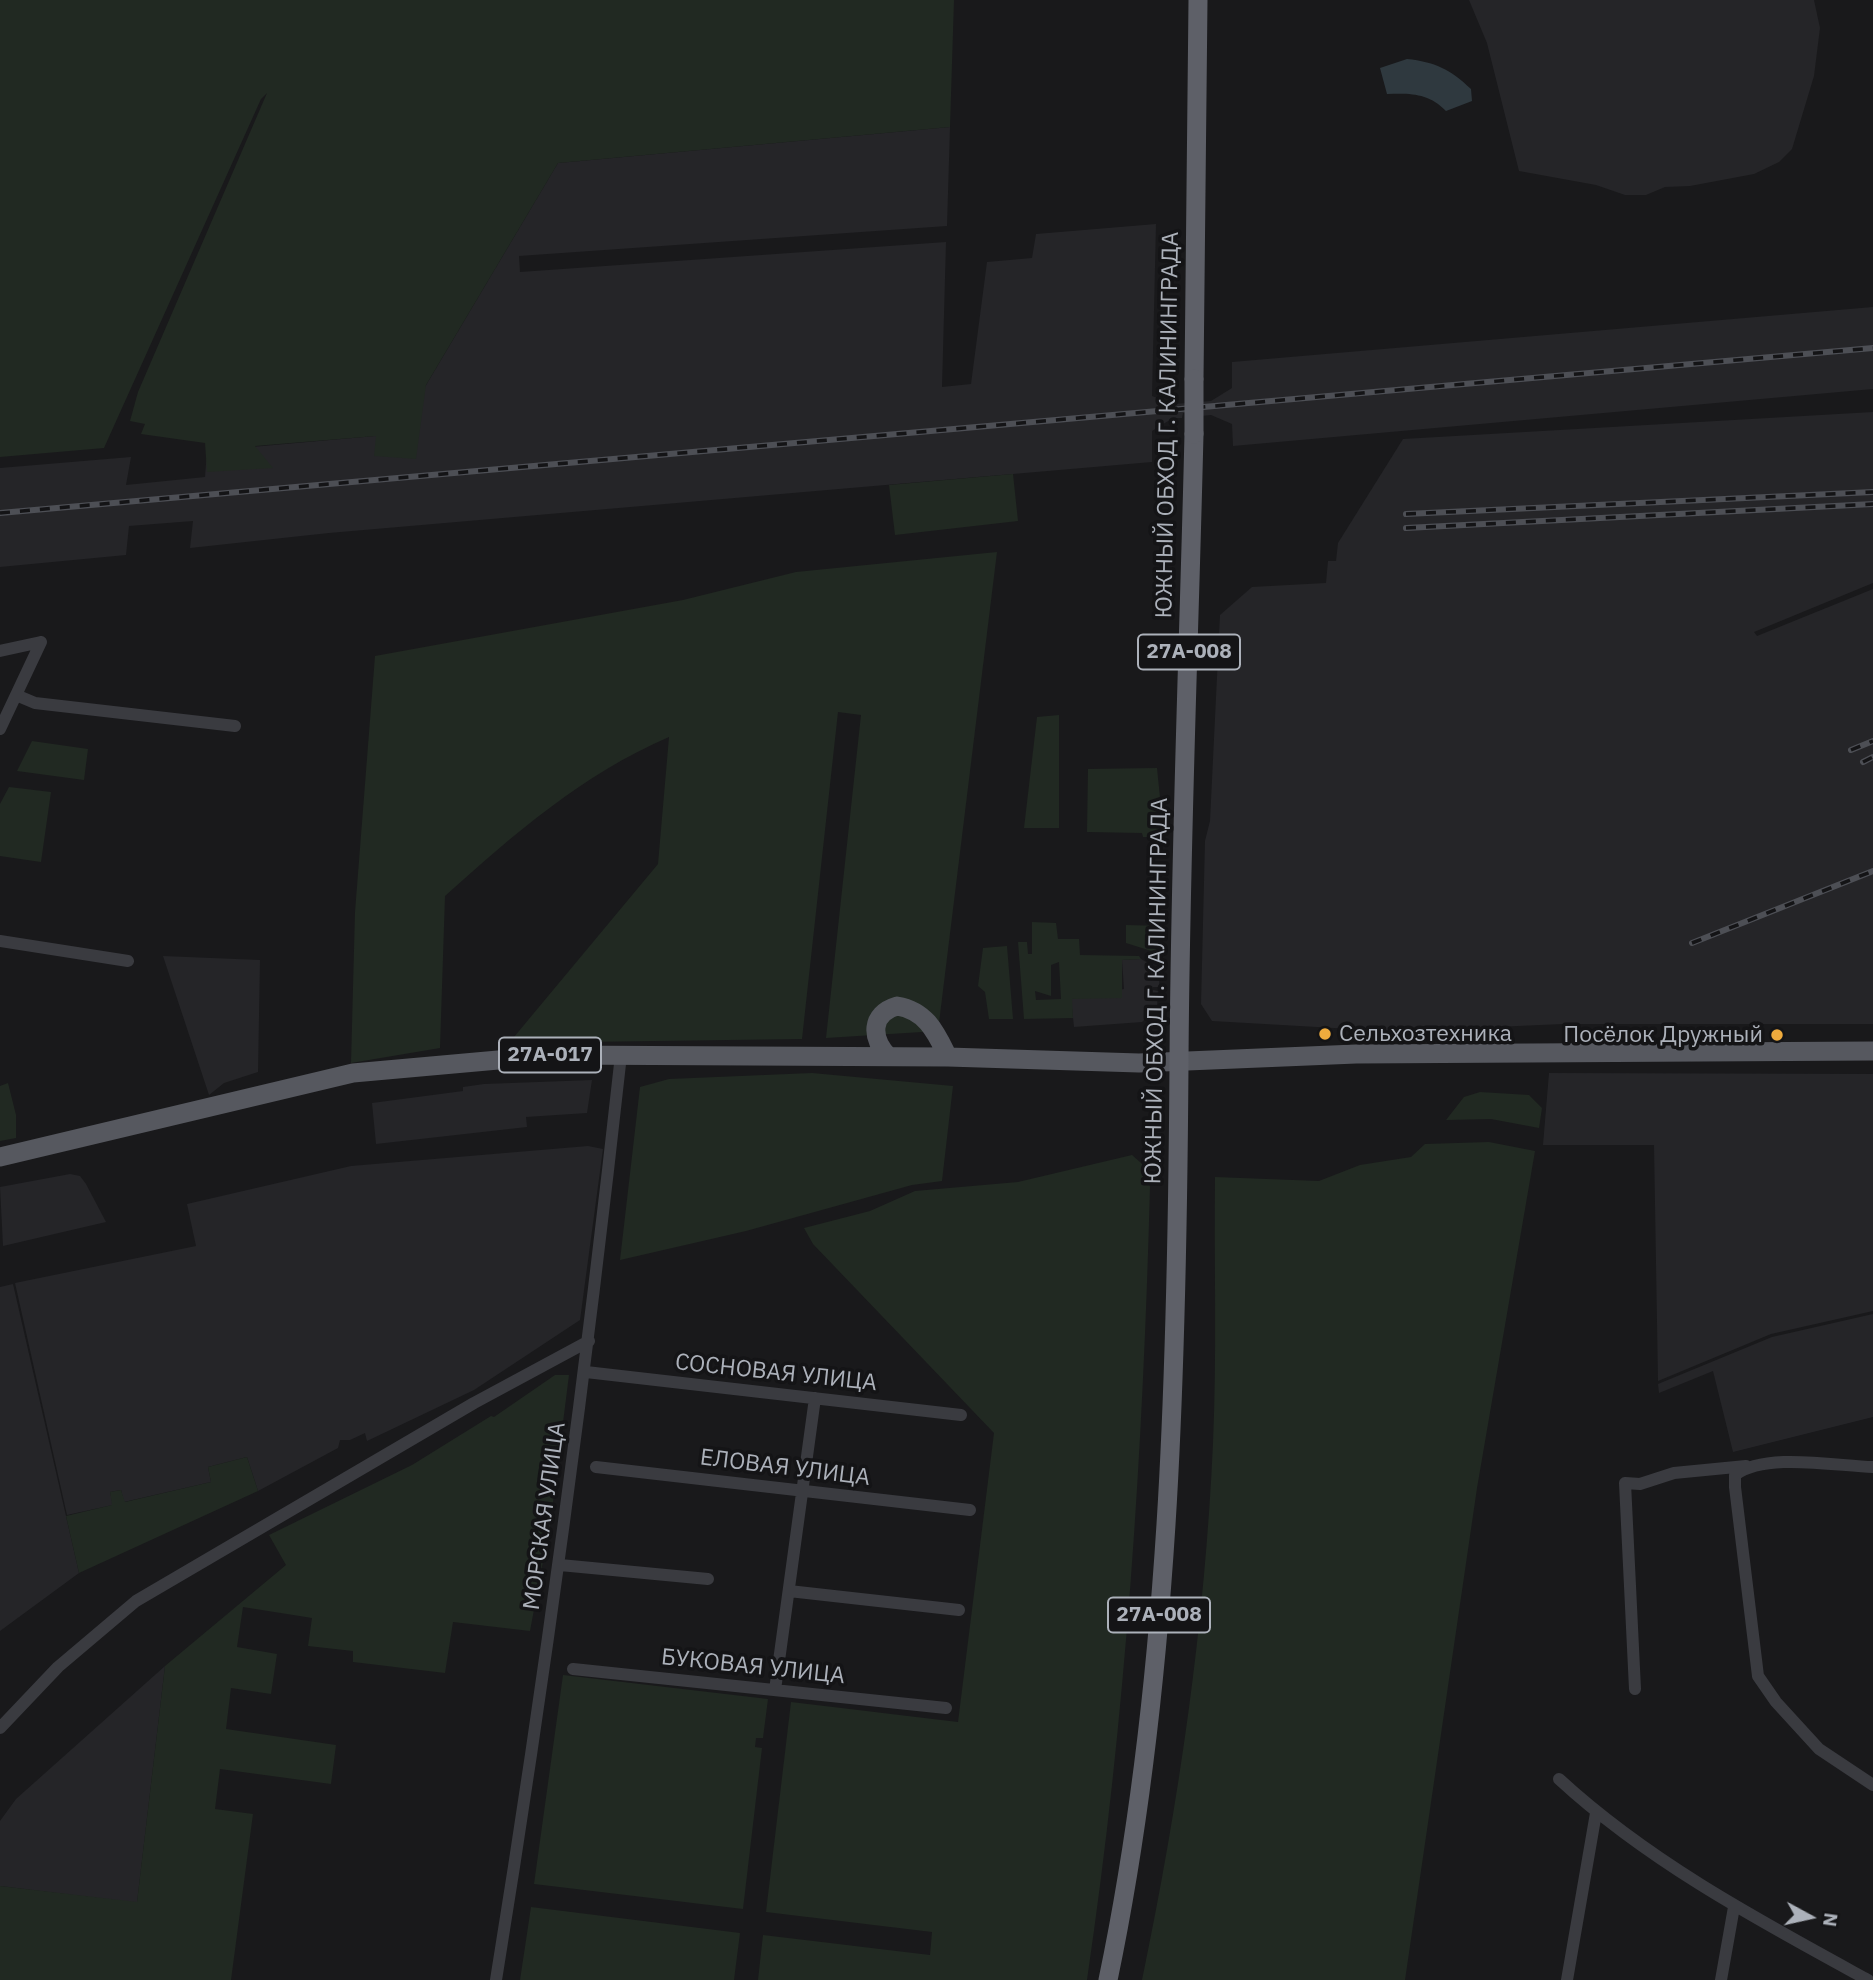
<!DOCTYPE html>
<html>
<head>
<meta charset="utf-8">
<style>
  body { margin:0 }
  #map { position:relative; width:1873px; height:1980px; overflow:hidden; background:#19191b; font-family:"IBM Plex Sans",sans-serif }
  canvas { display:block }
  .north { position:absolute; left:1775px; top:1882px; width:70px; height:70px; -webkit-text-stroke:5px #141416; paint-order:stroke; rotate:98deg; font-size:19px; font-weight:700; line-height:28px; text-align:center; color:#acb1ba }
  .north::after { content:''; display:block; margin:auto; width:24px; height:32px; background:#acb1ba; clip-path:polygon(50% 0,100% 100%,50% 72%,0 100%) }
</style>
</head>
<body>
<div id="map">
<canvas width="1873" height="1980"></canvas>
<div class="north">N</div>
</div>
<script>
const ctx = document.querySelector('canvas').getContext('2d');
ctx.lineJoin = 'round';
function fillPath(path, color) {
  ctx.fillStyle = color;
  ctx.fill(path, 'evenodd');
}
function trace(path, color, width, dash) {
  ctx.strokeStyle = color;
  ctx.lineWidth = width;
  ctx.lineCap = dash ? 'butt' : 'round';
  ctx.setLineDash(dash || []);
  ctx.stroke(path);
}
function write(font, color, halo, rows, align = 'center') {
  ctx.font = font + ' "IBM Plex Sans",sans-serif';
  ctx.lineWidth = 7;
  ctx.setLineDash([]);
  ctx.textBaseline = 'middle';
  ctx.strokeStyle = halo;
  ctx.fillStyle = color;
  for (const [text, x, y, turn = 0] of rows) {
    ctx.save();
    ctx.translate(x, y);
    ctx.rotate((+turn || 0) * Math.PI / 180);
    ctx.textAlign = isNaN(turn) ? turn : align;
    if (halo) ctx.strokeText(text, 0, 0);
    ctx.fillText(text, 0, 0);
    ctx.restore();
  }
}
fillPath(new Path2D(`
  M1469,0H1814L1820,28L1814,76L1792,149L1779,162L1754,174L1690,186L1665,187L1646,195H1625L1596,185L1519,171L1487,43Z
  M950,127L947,226L519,256L520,272L946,242L942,387L971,384L987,262L1032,258L1036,234L1156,224L1152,396L1174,404L1211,401L1232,388V362L1873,307V389L1233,446L1232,424L1211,415L1201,416V412L1183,413L1182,418H1173L1152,431V462L329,533L190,548L193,521L129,526L126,555L0,567V468L131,457L126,485L205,477L207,451L397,434L558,163Z
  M1873,412V583L1754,632L1757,636L1873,589V1024H1563L1495,1027L1474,1036L1212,1021L1201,1004L1205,841L1210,821L1220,615L1252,587L1326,583L1328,561H1336L1338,543L1403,439Z
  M163,956L260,960L258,1072L224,1083L209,1095Z
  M1141,959L1160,970L1159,987H1153V990L1158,991L1157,1007L1142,1022L1074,1027L1071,999L1124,989L1122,960Z
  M1549,1073L1873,1074V1311L1771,1334L1658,1381L1654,1145H1543Z
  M592,1080L587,1113L526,1117L527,1127L376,1144L372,1103L463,1091V1087L484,1084Z
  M588,1146L603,1149L580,1320L474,1390L367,1441L365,1433L350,1440H340L338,1448L258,1491L247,1457L208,1467L211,1482L124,1502L121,1490L110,1492L113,1505L67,1515L15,1283L196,1246L187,1204L351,1166Z
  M70,1174L80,1176L86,1184L106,1222L3,1246L0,1187Z
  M13,1284L79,1573L0,1631V1287Z
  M1873,1314V1417L1733,1452L1713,1371L1659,1393L1658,1384L1772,1337Z
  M165,1666L137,1903L0,1886V1821L16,1799Z`), '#252528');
fillPath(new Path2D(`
  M0,0H954L950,127L558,163L426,385L416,459L374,456L376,436L255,446L273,468L207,472L205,443L141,434L145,424L130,421L138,392L267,93L261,99L104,448L0,457Z
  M1013,474L1018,521L895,535L889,485Z
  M997,552L938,1031L826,1038L861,715L838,712L802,1039L509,1043L658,864L669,737C583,774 514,834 445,896L440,1048L351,1063L355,912L375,656L683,600L796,572Z
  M1059,715V828H1024L1037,717Z
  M32,741L88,749L84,780L17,771Z
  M1157,768L1164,837H1143L1142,833L1087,832L1088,769Z
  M9,787L51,792L41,862L0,856V804Z
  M1032,922L1056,923L1058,939H1079L1080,955L1139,956L1141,959L1122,960V998L1072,999L1073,1018L1024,1019L1018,942H1027L1028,954H1032ZM1059,962L1061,999L1036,1000L1035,991L1051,996V965Z
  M1126,925L1163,926L1161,954L1126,943Z
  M1007,946L1013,1019H989L985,992L978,986L983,948Z
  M812,1073L953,1086L942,1181L912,1185L746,1231L620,1260L640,1087L669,1079Z
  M8,1083L16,1115V1138L0,1141V1086Z
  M1480,1092L1529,1095L1542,1108L1539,1128L1491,1119L1446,1120L1464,1097Z
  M1489,1142L1535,1151L1477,1488L1405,1980H1142C1179,1803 1205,1623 1213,1443C1217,1354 1214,1266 1215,1177L1319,1181L1360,1165L1411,1157L1425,1144Z
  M1132,1155L1149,1170L1150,1187C1143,1451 1126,1718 1087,1980H758L763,1935L930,1955L932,1932L766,1912L791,1702L958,1722L994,1433L813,1244L804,1228L870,1211L915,1191L1018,1182Z
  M555,1375H569L551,1518L530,1631L453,1622L445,1673L353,1662V1651L308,1646L312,1618L243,1607L237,1647L277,1654L271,1694L231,1688L226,1729L336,1745L331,1784L220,1769L215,1809L253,1814L231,1980H0V1886L137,1902L165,1666L286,1565L269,1535L412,1465L491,1416L494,1417Z
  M247,1457L258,1491L79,1573L66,1516L112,1505L110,1492L121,1490L125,1502L211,1482L208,1467Z
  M563,1675L768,1699L763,1738H756L755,1747L762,1748L743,1909L534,1884Z
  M531,1907L740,1933L734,1980H520Z`), '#212922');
fillPath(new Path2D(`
  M1407,59C1435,62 1450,69 1471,89L1472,101L1446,111C1429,93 1410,93 1387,94L1380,68Z`), '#2f393f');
trace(new Path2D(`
  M0,651L41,642
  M16,695L35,703L235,726
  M0,729L41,642
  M0,941L128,961
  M586,1372L961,1415
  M596,1467L970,1510
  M1873,1467C1836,1466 1765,1452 1735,1475V1487L1758,1676L1776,1702L1819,1749L1873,1785
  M560,1565L708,1579
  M789,1591L959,1610
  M573,1669L946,1708
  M1635,1689L1625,1483L1640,1484L1674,1473L1746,1466
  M775,1690L815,1398
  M0,1728L58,1667L136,1601L474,1403L589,1341
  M1559,1779C1649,1862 1760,1921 1868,1980
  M496,1980C546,1672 587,1365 621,1055
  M1567,1980L1596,1813
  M1721,1980L1734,1907`), '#3a3b40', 12);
trace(new Path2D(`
  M888,1056C871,1038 870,1014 897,1006C927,1011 936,1033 948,1057
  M0,1157L353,1073L554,1055L948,1057L1139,1063L1356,1054L1873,1051`), '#56585f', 19);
trace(new Path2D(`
  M1194,379L1198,0
  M1108,1980C1170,1683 1177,1367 1179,1065C1180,855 1189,644 1194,434`), '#5e6068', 19);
const rail = new Path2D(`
  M0,513L1873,348
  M1406,514L1873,492
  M1406,528L1873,504
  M1851,750L1873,741
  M1863,762L1873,757
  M1692,943L1873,871`);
trace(rail, '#4d4f55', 6);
trace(rail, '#141416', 3.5, [10]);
trace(new Path2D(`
  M1194,434V379`), '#5e6068', 19);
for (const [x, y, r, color] of [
  [1325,1034,7,"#efab3d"],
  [1777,1035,7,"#efab3d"]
]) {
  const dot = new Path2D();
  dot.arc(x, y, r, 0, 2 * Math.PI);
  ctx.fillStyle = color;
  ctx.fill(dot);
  trace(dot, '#141416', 2.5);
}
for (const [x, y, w] of [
  [1189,652,102],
  [550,1055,102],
  [1159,1615,102]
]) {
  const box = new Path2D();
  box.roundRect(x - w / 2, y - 17.5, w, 35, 5);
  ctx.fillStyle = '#141416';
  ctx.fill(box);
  trace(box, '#acb1ba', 2);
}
write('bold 21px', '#acb1ba', null, [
  ["27А-008",1189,652],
  ["27А-017",550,1055],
  ["27А-008",1159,1615]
]);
write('23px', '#acb1ba', '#141416', [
  ["ЮЖНЫЙ ОБХОД Г. КАЛИНИНГРАДА",1168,425,-89],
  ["ЮЖНЫЙ ОБХОД Г. КАЛИНИНГРАДА",1157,991,-89],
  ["СОСНОВАЯ УЛИЦА",776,1373,6],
  ["ЕЛОВАЯ УЛИЦА",785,1468,7],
  ["МОРСКАЯ УЛИЦА",545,1516,-82],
  ["БУКОВАЯ УЛИЦА",753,1667,6]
]);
write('23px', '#acb1ba', '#141416', [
  ["Сельхозтехника",1339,1034],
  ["Посёлок Дружный",1763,1035,"right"]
], 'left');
</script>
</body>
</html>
